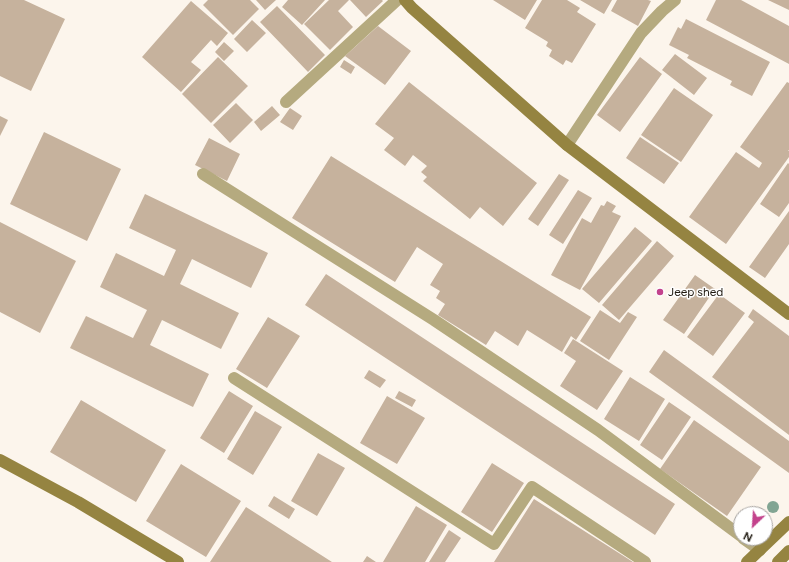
<!DOCTYPE html>
<html>
<head>
<meta charset="utf-8">
<style>
  body { margin:0 }
  #map { position:relative; width:789px; height:562px; overflow:hidden; background:#fcf5ec; font-family:Figtree,sans-serif }
  canvas { display:block }
  .north { position:absolute; left:733px; top:506px; width:40px; height:40px; box-sizing:border-box; background:#fff; border:1px solid #a6a3a0; border-radius:50%; rotate:205deg; font-size:11px; font-weight:700; line-height:16px; text-align:center; color:#201a11 }
  .north::after { content:''; display:block; margin:auto; width:14px; height:18px; background:#c3428c; clip-path:polygon(50% 0,100% 100%,50% 72%,0 100%) }
</style>
</head>
<body>
<div id="map">
<canvas width="789" height="562"></canvas>
<div class="north">N</div>
</div>
<script>
const ctx = document.querySelector('canvas').getContext('2d');
ctx.lineJoin = 'round';
function fillPath(path, color) {
  ctx.fillStyle = color;
  ctx.fill(path, 'evenodd');
}
function trace(path, color, width, dash) {
  ctx.strokeStyle = color;
  ctx.lineWidth = width;
  ctx.lineCap = dash ? 'butt' : 'round';
  ctx.setLineDash(dash || []);
  ctx.stroke(path);
}
function write(font, color, halo, rows, align = 'center') {
  ctx.font = font + ' Figtree,sans-serif';
  ctx.lineWidth = 3;
  ctx.setLineDash([]);
  ctx.textBaseline = 'middle';
  ctx.strokeStyle = halo;
  ctx.fillStyle = color;
  for (const [text, x, y, turn = 0] of rows) {
    ctx.save();
    ctx.translate(x, y);
    ctx.rotate((+turn || 0) * Math.PI / 180);
    ctx.textAlign = isNaN(turn) ? turn : align;
    if (halo) ctx.strokeText(text, 0, 0);
    ctx.fillText(text, 0, 0);
    ctx.restore();
  }
}
fillPath(new Path2D(`
  M0,0H24L65,19L31,91L0,76Z
  M208,0H250L259,9L233,35L203,5Z
  M256,0H276L265,10Z
  M288,0H325L302,25L282,7Z
  M329,0H349L338,11L353,27L330,50L304,24Z
  M350,0H382L383,1L366,17Z
  M493,0H537L525,20Z
  M542,0H567L580,8L577,12L596,24L572,63L566,60L563,65L549,56L552,50L546,46L548,42L525,28Z
  M580,0H612L604,14Z
  M617,0H648L651,1L638,26L611,11Z
  M716,0H741L789,26V64L706,20Z
  M768,0H789V10Z
  M191,1L228,33L217,46L211,40L191,62L201,70L181,92L142,57Z
  M277,6L325,55L308,72L260,22Z
  M686,19L770,62L752,96L730,85L732,81L687,58L689,55L669,45L678,27L681,29Z
  M252,20L266,33L247,52L234,39Z
  M378,26L411,51L385,85L345,56Z
  M224,42L234,51L224,61L215,52Z
  M675,54L707,78L694,95L662,70Z
  M218,57L248,86L211,123L182,94Z
  M640,57L662,74L620,132L597,115Z
  M344,60L355,67L351,74L340,67Z
  M409,82L537,183L503,226L480,207L470,219L423,181L427,177L421,172L427,166L413,155L405,166L384,150L394,138L375,124Z
  M787,82L789,83V150L788,151H789V157L726,244L689,217L736,152L759,168L762,163L740,147Z
  M674,88L713,115L681,162L641,135Z
  M236,103L253,120L230,143L213,125Z
  M272,106L280,115L261,131L254,122Z
  M290,108L302,116L293,130L280,122Z
  M0,116L8,120L0,136Z
  M44,132L121,169L87,241L10,204Z
  M640,137L679,163L664,184L626,158Z
  M209,138L240,154L227,181L195,165Z
  M331,156L591,317L576,340L571,336L562,352L527,330L518,346L495,331L486,345L438,315L445,304L436,298L440,291L430,285L443,264L417,247L395,282L292,218Z
  M788,163L789,164V203L779,217L760,204Z
  M559,174L569,180L538,226L528,219Z
  M578,190L592,198L563,244L549,235Z
  M145,194L268,253L251,288L192,259L180,284L239,313L221,349L162,320L150,345L209,374L193,407L70,348L86,316L133,338L147,310L100,287L116,253L164,276L176,250L129,228Z
  M607,201L616,206L612,212L621,216L580,290L551,275L582,218L591,223L601,205L604,206Z
  M789,211V244L765,278L749,267Z
  M0,222L76,261L40,333L0,312Z
  M635,227L652,241L599,303L582,289Z
  M657,241L674,256L619,320L602,305Z
  M326,274L675,504L655,535L305,305Z
  M695,275L715,289L684,334L663,320Z
  M719,294L745,313L713,356L687,337Z
  M753,309L789,336V435L712,377L754,322L748,317Z
  M600,310L620,323L628,312L637,317L609,360L580,341Z
  M268,317L300,336L267,388L236,369Z
  M573,339L623,371L597,410L560,386L576,361L564,353Z
  M664,350L789,441V473L649,372Z
  M369,370L386,380L380,388L364,378Z
  M630,377L665,399L639,441L604,419Z
  M229,391L253,406L224,453L200,438Z
  M399,391L416,400L412,407L395,398Z
  M387,396L425,418L397,464L360,443Z
  M81,400L166,450L136,502L50,452Z
  M669,402L691,417L662,460L640,445Z
  M255,411L282,427L253,475L227,459Z
  M694,420L761,467L727,516L660,469Z
  M318,453L345,468L317,516L291,501Z
  M492,463L524,483L492,532L461,512Z
  M181,464L241,501L206,557L146,521Z
  M274,496L295,509L289,519L268,506Z
  M534,499L633,562H494Z
  M416,506L447,525L425,562H383Z
  M246,507L332,562H210Z
  M449,530L461,538L445,562H429Z
  M367,556L376,562H363Z`), '#c6b29d');
trace(new Path2D(`
  M286,102L397,0
  M567,145L641,33L662,11L675,0
  M203,174L434,320L598,430L741,536
  M234,378L494,544L532,487L645,562
  M743,538L760,550`), '#b5aa7f', 12);
trace(new Path2D(`
  M405,0L412,8L567,145L789,314
  M0,460L78,502L178,562
  M747,562L789,522
  M778,562L789,551`), '#958441', 12);
ctx.fillStyle = '#82a593';
for (const [x, y] of [
  [773,507]
]) {
  ctx.beginPath();
  ctx.arc(x, y, 6, 0, 2 * Math.PI);
  ctx.fill();
}
for (const [x, y, r, color] of [
  [660,292,4,"#c3428c"]
]) {
  const dot = new Path2D();
  dot.arc(x, y, r, 0, 2 * Math.PI);
  ctx.fillStyle = color;
  ctx.fill(dot);
  trace(dot, '#fff', 1.5);
}
write('12px', '#201a11', '#fff', [
  ["Jeep shed",668,292]
], 'left');
</script>
</body>
</html>
